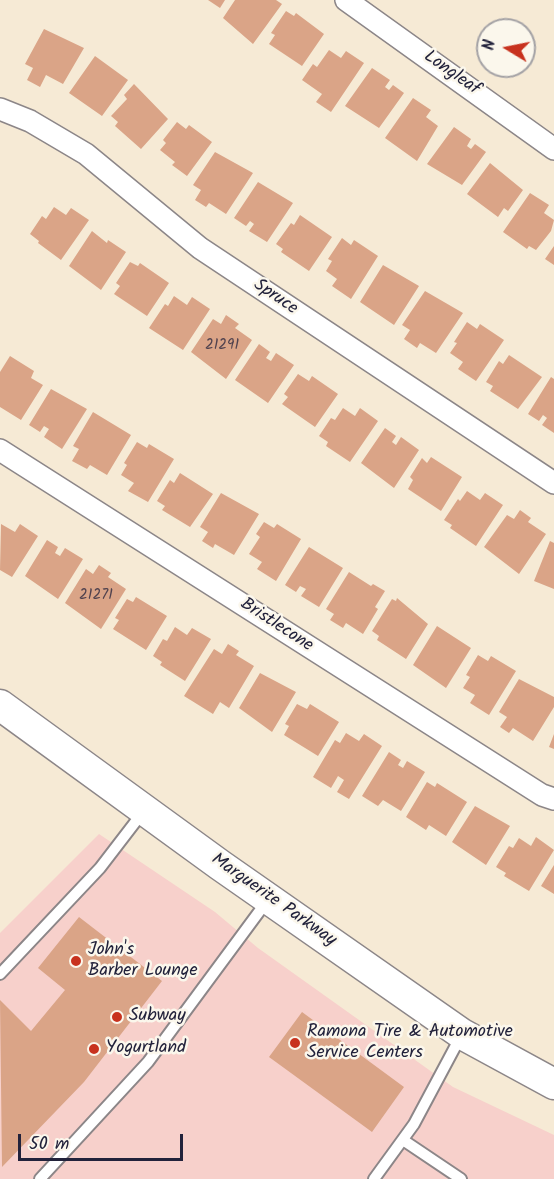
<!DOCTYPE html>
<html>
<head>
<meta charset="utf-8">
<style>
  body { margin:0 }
  #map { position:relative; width:554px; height:1179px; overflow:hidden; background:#f6ead5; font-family:Kalam,sans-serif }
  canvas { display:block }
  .north { position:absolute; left:476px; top:18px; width:60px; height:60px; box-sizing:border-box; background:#fbf7ec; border:2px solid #a4a2a5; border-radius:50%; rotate:280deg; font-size:16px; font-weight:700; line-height:24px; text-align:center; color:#22223b }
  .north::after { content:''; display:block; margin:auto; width:21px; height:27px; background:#c8321e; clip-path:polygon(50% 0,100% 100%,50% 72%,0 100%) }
  .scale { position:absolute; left:18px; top:1134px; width:165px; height:27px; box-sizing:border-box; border:3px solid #22223b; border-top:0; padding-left:8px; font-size:18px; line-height:21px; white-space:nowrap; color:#22223b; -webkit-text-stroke:4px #fbf7ec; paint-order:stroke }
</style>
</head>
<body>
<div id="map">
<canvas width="554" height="1179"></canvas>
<div class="north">N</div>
<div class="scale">50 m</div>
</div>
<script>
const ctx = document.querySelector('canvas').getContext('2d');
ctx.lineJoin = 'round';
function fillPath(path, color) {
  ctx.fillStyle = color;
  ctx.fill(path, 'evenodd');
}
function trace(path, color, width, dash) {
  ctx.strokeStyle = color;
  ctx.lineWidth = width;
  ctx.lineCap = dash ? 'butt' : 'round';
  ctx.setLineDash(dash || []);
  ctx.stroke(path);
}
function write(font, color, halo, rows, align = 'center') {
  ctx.font = font + ' Kalam,sans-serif';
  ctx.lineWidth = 5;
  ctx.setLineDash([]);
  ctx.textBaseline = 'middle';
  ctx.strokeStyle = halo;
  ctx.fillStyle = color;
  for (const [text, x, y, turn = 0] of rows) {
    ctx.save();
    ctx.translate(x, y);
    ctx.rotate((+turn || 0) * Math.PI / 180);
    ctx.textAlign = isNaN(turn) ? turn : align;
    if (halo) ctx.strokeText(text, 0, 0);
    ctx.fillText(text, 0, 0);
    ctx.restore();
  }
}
fillPath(new Path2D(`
  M99,834L215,912L258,948L453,1087L554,1135V1179H0V933Z`), '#f7d0cb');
fillPath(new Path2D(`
  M208,0H225L220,8Z
  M235,0H276L282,4L253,44L223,18Z
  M286,11L294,16L296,13L324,34L302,66L269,44L275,35L271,33Z
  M44,29L84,48L63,84L46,75L40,87L27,80L33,68L25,64Z
  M329,50L341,58L346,51L364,63L331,112L316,102L322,94L302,80L313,64L317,67Z
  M95,56L128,80L102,116L69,93Z
  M372,68L390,80L385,87L389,90L393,85L404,93L379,128L345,106Z
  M134,84L168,119L141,149L115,126L118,122L111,116L127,99L124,95Z
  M413,98L431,110L426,117L438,126L417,161L385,138Z
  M177,122L186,129L189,125L212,142L187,176L172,165L175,162L160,150L166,143L163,140Z
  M454,127L471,139L467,146L471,149L475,144L486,152L462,185L427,164Z
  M215,152L253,173L226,214L209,203L206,207L195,200L201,190L193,185Z
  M490,163L523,190L508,211L504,208L498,217L467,194Z
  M258,182L293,203L267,242L249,231L254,224L250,221L246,226L234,218Z
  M530,193L549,205L544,213L554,220L551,231L536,250L529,246L527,249L503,232Z
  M54,207L66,215L71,208L89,220L61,260L38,243L39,241L30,234L42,216L46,219Z
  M300,215L332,237L309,271L281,252L283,249L276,244L291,223L294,225Z
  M92,231L107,243L108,240L126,252L101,290L69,266Z
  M342,238L351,245L354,240L378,256L351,299L332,286L337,279L326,271L332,261L328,259Z
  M554,246V265L545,259Z
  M130,262L138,266L140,263L169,283L147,316L114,294L120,286L116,283Z
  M383,265L419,286L394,325L360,302Z
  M425,291L463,313L436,353L420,343L417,348L404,339L410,330L402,325Z
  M174,296L187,305L192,297L210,309L183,350L149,328L165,304L168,306Z
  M226,315L239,324L235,328L252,340L226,379L191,352L213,319L221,324Z
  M467,322L477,329L480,324L504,340L476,381L458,369L463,362L450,353L457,343L454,342Z
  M259,344L270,352L266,358L271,361L276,353L294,365L268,403L235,380Z
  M509,355L542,377L518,409L490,391L493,386L486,382L499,361L503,364Z
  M10,356L34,371L31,378L43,385L21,420L0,407V372Z
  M298,374L309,381L312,376L338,394L315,427L282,404L288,397L284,394Z
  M551,377L554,379V433L542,425L547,418L543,415L539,421L528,414Z
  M51,389L87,409L62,449L44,437L49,429L44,426L40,432L29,425Z
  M343,408L355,416L360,408L378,421L350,462L326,446L328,442L319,436L331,418L335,420Z
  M93,412L131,435L107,475L90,465L87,469L72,461L79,449L73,446Z
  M385,428L396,436L392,442L396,445L401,437L419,450L394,488L361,463Z
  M137,442L147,448L149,444L174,459L148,502L128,491L134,483L121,475L127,465L124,463Z
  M431,457L462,477L441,511L408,489L413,480L410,477L422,458L427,463Z
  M180,473L213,494L190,527L162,510L165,506L157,501L170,480L174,483Z
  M467,491L480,500L485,493L503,505L476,546L450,528L452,525L444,520L458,499L460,501Z
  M221,493L259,514L234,555L215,544L213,548L202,541L208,532L200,527Z
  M520,510L531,518L528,522L546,534L519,574L484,547L507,515L514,519Z
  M264,522L274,528L277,524L301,539L276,581L257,569L262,562L249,554L260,537L256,534Z
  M1,524L15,532L20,524L38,536L12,577L0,570Z
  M47,540L58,547L55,553L60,556L65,548L83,559L58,599L25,576Z
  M550,541L554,543V589L534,581Z
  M309,547L343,568L319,607L301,596L306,589L300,586L296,592L285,585Z
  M99,565L111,573L108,577L126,589L101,629L65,603L86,569L93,574Z
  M349,572L371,586L373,584L385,591L375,607L378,609L363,634L346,623L343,628L330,620L334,614L326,609Z
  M136,597L167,616L146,650L113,629L119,620L115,618L127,599L133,602Z
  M397,598L428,624L406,659L377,640L379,636L372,631L392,599L396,601Z
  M437,626L471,648L446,688L413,665Z
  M175,627L187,635L192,628L211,639L185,681L160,665L162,662L153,656L163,639L167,641Z
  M228,644L239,651L236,655L254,666L229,708L220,702L213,714L184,696L214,649L222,654Z
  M478,655L488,661L491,656L516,671L489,715L470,703L475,695L463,688L470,677L466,675Z
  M260,673L296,692L272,732L239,708Z
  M519,679L554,697V707L533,741L513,728L509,733L500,727L507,717L499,712Z
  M297,704L307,709L310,704L339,722L318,756L284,735L289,726L285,724Z
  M346,733L359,741L364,734L382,746L349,799L337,792L344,780L338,776L331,788L313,777L335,740L340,743Z
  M554,734V749L549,747Z
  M389,752L401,760L398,765L403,768L407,761L425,772L401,811L383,800L378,806L362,796Z
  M427,782L435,787L437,783L467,802L446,836L429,825L426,830L406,817Z
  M475,806L510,826L486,865L452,842Z
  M536,837L554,850L529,891L504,876L506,873L496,867L509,846L513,848L519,838L531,846Z
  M554,865V894L541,886Z
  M79,917L162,981L84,1082L2,1167L0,1000L31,1031L65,990L38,968Z
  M302,1012L404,1087L372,1132L269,1057Z`), '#daa487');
const service = new Path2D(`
  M0,974L100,868L143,812
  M403,1140L461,1179
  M40,1179L148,1062L267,901
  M374,1179L414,1124L462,1034`);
const minor = new Path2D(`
  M346,0L554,149
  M0,109L30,121L86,154L200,248L554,483
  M0,450L542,795L554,799`);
const secondary = new Path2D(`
  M0,705L220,865L462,1034L554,1084`);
trace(service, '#8c8688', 14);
trace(minor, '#8c8688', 24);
trace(secondary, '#8c8688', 33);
trace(service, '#fff', 10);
trace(minor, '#fff', 21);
trace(secondary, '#fff', 30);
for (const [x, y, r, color] of [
  [76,961,6,"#c8321e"],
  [117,1017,6,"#c8321e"],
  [295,1043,6,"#c8321e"],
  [94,1049,6,"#c8321e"]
]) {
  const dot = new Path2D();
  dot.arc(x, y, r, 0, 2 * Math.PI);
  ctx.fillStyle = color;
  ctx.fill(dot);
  trace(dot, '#fbf7ec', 2);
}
write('15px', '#50424e', null, [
  ["21291",222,346],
  ["21271",96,596]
]);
write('18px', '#22223b', '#fbf7ec', [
  ["Longleaf",451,74,35],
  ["Spruce",275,298,34],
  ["Bristlecone",276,626,33],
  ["Marguerite Parkway",273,901,35]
]);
write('18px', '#22223b', '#fbf7ec', [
  ["John's",88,951],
  ["Barber Lounge",88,972],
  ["Subway",129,1017],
  ["Ramona Tire & Automotive",307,1033],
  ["Service Centers",307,1054],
  ["Yogurtland",106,1049]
], 'left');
</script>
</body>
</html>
